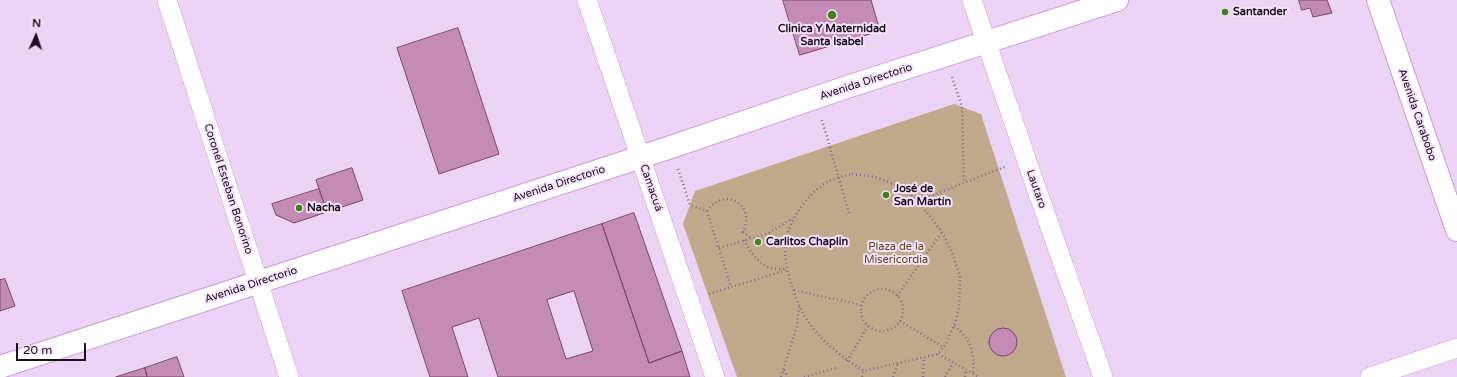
<!DOCTYPE html>
<html>
<head>
<meta charset="utf-8">
<style>
  body { margin:0 }
  #map { position:relative; width:1457px; height:377px; overflow:hidden; background:#ecd4f7; font-family:"Varela Round",sans-serif }
  canvas { display:block }
  .north { position:absolute; left:16px; top:16px; width:40px; height:40px; -webkit-text-stroke:3px #f5e4fc; paint-order:stroke; rotate:3deg; font-size:11px; font-weight:700; line-height:16px; text-align:center; color:#1d0e23 }
  .north::after { content:''; display:block; margin:auto; width:14px; height:18px; background:#1d0e23; clip-path:polygon(50% 0,100% 100%,50% 72%,0 100%) }
  .scale { position:absolute; left:16px; top:343px; width:70px; height:18px; box-sizing:border-box; border:2px solid #1d0e23; border-top:0; padding-left:5px; font-size:12px; line-height:14px; white-space:nowrap; color:#1d0e23; -webkit-text-stroke:3px #f5e4fc; paint-order:stroke }
</style>
</head>
<body>
<div id="map">
<canvas width="1457" height="377"></canvas>
<div class="north">N</div>
<div class="scale">20 m</div>
</div>
<script>
const ctx = document.querySelector('canvas').getContext('2d');
ctx.lineJoin = 'round';
function fillPath(path, color) {
  ctx.fillStyle = color;
  ctx.fill(path, 'evenodd');
}
function trace(path, color, width, dash) {
  ctx.strokeStyle = color;
  ctx.lineWidth = width;
  ctx.lineCap = dash ? 'butt' : 'round';
  ctx.setLineDash(dash || []);
  ctx.stroke(path);
}
function write(font, color, halo, rows, align = 'center') {
  ctx.font = font + ' "Varela Round",sans-serif';
  ctx.lineWidth = 4;
  ctx.setLineDash([]);
  ctx.textBaseline = 'middle';
  ctx.strokeStyle = halo;
  ctx.fillStyle = color;
  for (const [text, x, y, turn = 0] of rows) {
    ctx.save();
    ctx.translate(x, y);
    ctx.rotate((+turn || 0) * Math.PI / 180);
    ctx.textAlign = isNaN(turn) ? turn : align;
    if (halo) ctx.strokeText(text, 0, 0);
    ctx.fillText(text, 0, 0);
    ctx.restore();
  }
}
fillPath(new Path2D(`
  M954,104L981,114L1066,377H737L683,224L695,191Z`), '#c1aa8b');
const building = new Path2D(`
  M783,0H871L880,31L800,55Z
  M1299,0H1327L1332,13L1313,17L1310,8L1302,10Z
  M458,28L499,154L439,174L397,48Z
  M352,168L363,200L327,212L316,180Z
  M319,189L327,212L294,223L276,215L272,204Z
  M634,213L682,351L649,363L602,224Z
  M602,224L649,363L682,351L690,377H498L479,318L452,327L468,377H430L402,291ZM574,291L593,351L566,359L547,300Z
  M5,279L15,306L0,311V280Z
  M989 342a14 14 0 1 1 28 0a14 14 0 1 1-28 0Z
  M177,357L184,377H147L145,368Z
  M145,368L147,377H116Z`);
fillPath(building, '#c58bb7');
trace(building, '#79456d', 1);
const street = new Path2D(`
  M167,0L289,377
  M587,0L715,377
  M972,0L1032,176L1103,377
  M1370,377L1457,348`);
const secondary = new Path2D(`
  M1378,0L1457,230`);
const primary = new Path2D(`
  M0,367L671,147L847,87L1117,0`);
trace(street, '#c79fd8', 20);
trace(secondary, '#c79fd8', 24);
trace(primary, '#c79fd8', 24);
trace(new Path2D(`
  M952,77L962,107L964,183
  M822,120L849,213
  M678,169L690,205L707,211
  M852,174L875,177L896,185L918,201L942,232L952,253L960,276L959,307L956,320L946,344L938,354L864,371C841,357 817,338 804,315C798,305 794,292 790,281C782,251 783,231 802,206C817,186 828,179 852,174Z
  M918,201L1007,166
  M707,211L731,287L787,270
  M707,211C725,186 756,204 743,232L751,238
  M744,240C749,250 757,262 768,267C773,269 780,269 785,269
  M719,248L769,233L793,218
  M861 310a21 21 0 1 1 42 0a21 21 0 1 1-42 0Z
  M794,290L861,305
  M709,294L731,287
  M897,296L942,232
  M900,321L943,347
  M954,326C971,339 975,353 973,374
  M938,354L979,377
  M847,361L868,326
  M784,370L788,377
  M781,377L797,326L799,306
  M804,377L836,368
  M862,377L864,371
  M893,377L898,363
  M923,377L924,357
  M945,377L953,363
  M965,377L966,370`), '#816d89', 2.5, [1, 3]);
trace(street, '#fff', 19);
trace(secondary, '#fff', 22);
trace(primary, '#fff', 22);
for (const [x, y, r, color] of [
  [1225,12,4,"#437f1a"],
  [832,15,5,"#437f1a"],
  [886,195,4,"#437f1a"],
  [299,208,4,"#437f1a"],
  [758,242,4,"#437f1a"]
]) {
  const dot = new Path2D();
  dot.arc(x, y, r, 0, 2 * Math.PI);
  ctx.fillStyle = color;
  ctx.fill(dot);
  trace(dot, '#f5e4fc', 1.5);
}
write('bold 11px', '#1d0e23', '#f5e4fc', [
  ["Santander",1233,12],
  ["Clinica Y Maternidad",832,29,"center"],
  ["Santa Isabel",832,42,"center"],
  ["José de",894,189],
  ["San Martín",894,202],
  ["Nacha",307,208],
  ["Carlitos Chaplin",766,242]
], 'left');
write('11px', '#1d0e23', '#f5e4fc', [
  ["Avenida Directorio",866,82,-18],
  ["Avenida Carabobo",1417,115,71],
  ["Avenida Directorio",559,184,-18],
  ["Camacuá",651,188,71],
  ["Coronel Esteban Bonorino",228,189,72],
  ["Lautaro",1036,189,71],
  ["Avenida Directorio",251,285,-18]
]);
write('11px', '#60451c', '#f5e4fc', [
  ["Plaza de la",896,247],
  ["Misericordia",896,260]
]);
</script>
</body>
</html>
